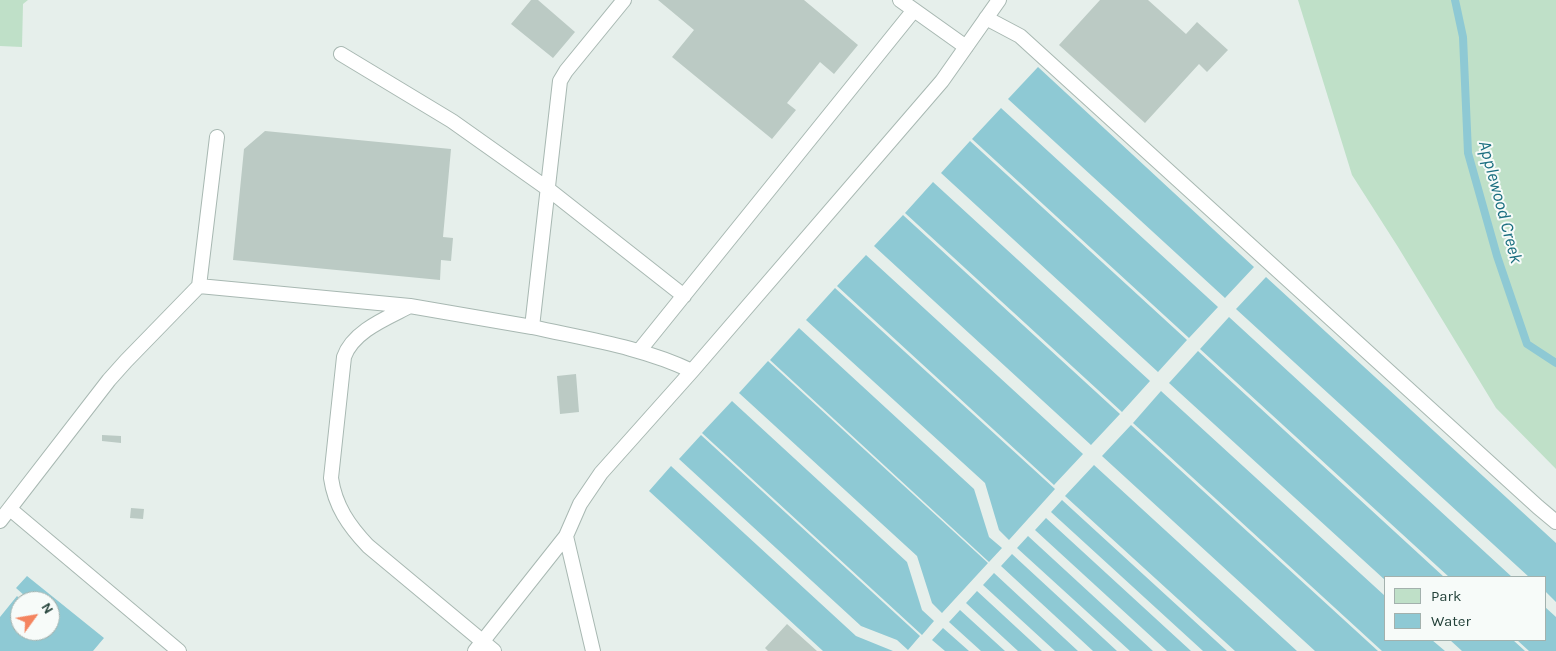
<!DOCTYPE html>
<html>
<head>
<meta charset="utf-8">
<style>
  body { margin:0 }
  #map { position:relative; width:1556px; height:651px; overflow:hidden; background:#e6efeb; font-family:Karla,sans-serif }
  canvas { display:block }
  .legend { position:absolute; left:1384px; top:576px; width:162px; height:65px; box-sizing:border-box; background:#f7fbf9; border:1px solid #a3b1ad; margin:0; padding:6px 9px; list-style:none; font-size:15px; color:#24423a }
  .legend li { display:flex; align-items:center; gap:10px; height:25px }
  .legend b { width:25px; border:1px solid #a3b1ad }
  .north { position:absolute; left:10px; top:591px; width:50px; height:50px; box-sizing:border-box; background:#f7fbf9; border:1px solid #a3b1ad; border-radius:50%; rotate:58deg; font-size:14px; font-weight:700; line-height:20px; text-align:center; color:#24423a }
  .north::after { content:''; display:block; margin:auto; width:18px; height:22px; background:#f4845f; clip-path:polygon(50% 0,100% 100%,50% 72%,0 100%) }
</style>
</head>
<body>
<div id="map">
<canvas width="1556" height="651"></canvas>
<ul class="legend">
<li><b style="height:14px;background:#bfe0c8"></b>Park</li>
<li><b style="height:14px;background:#8ec9d4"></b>Water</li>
</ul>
<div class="north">N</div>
</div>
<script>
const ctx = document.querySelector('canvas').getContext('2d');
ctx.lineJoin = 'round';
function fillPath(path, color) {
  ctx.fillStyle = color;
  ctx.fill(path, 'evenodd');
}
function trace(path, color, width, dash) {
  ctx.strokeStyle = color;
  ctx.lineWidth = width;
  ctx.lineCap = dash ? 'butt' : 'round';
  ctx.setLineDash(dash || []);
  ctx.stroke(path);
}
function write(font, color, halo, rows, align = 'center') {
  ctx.font = font + ' Karla,sans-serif';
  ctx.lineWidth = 4;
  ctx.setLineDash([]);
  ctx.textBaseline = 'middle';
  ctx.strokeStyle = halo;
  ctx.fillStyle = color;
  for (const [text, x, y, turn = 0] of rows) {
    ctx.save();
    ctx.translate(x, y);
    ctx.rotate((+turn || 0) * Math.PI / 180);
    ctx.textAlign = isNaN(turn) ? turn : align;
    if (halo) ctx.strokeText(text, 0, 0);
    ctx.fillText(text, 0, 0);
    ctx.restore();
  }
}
fillPath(new Path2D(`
  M0,0H28L23,4L22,47L0,46Z
  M1298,0H1556V469L1496,408L1398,247L1352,175Z`), '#bfe0c8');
fillPath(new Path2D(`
  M1038,67L1254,267L1225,298L1008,99Z
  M1001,108L1218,307L1189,338L972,139Z
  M970,141L1187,340L1158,372L941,173Z
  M933,182L1150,381L1122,412L905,213Z
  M903,215L1120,414L1091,445L874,246Z
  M866,255L1083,454L1054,485L837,286Z
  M1266,277L1556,543V602L1545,591V577H1529L1236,309Z
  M835,288L1055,489L1009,540L999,530L985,483L806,320Z
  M1229,317L1512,577H1449L1200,349Z
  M799,328L974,489L989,537L1002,548L989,562L770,360Z
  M1198,351L1444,577H1385V580L1169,383Z
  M768,361L988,563L942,613L932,603L917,556L739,393Z
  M1161,391L1385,596V640H1432L1445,651H1382L1133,423Z
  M732,401L907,562L922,610L934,621L922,635L702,433Z
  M1131,425L1378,651H1315L1102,456Z
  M701,435L920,636L908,650L897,640L861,626L679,459Z
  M1094,465L1297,651H1235L1065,496Z
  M671,466L856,636L893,651H823L649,491Z
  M1062,500L1227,651H1203L1051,512Z
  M1046,518L1191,651H1167L1035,530Z
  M1028,536L1153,651H1130L1017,548Z
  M1012,554L1117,651H1093L1001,566Z
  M994,573L1078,651H1055L983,585Z
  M27,576L104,638L93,651H0V617L17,596L21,600L25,596L16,588ZM20,601H50V631H20Z
  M977,591L1042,651H1018L966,603Z
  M1545,607L1556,617V651H1529L1517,640H1545Z
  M960,610L1005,651H981L949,622Z
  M943,628L969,651H945L932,640Z
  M1450,640H1513L1525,651H1462Z`), '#8ec9d4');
trace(new Path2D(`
  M1455,0L1463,37L1468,153L1497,256L1527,344L1556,363`), '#8ec9d4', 8);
fillPath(new Path2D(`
  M531,0H538L575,32L553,58L511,24Z
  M658,0H804L858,45L834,74L820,62L787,103L796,110L772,139L672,57L694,30Z
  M1100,0H1148L1186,34L1197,22L1228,50L1207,72L1199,64L1145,123L1059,45Z
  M265,131L451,149L443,237L453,238L451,261L441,260L440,280L233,260L244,149Z
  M576,374L579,412L560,414L557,376Z
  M102,435L121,436V443L102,441Z
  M131,508L144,509L143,519L130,518Z
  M787,624L817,651H768L765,648Z`), '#bbcac4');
const service = new Path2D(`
  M624,0L566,71L560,81L532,327C586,339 642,347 692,371
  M900,0L966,47
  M986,18L1020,36L1538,507L1556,522
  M341,54L452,121L548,189L684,296
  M217,137L199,286L410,306L532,327
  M410,306C387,318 353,331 344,357L331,478C335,506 349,526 368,546L494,651
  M639,351L914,10
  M10,509L179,651
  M0,521L109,380L126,361L199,286
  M475,651L566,536
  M593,651L566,536L580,504L601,473L692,371L942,81L999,0`);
trace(service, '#a8b8b2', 16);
trace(service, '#fff', 14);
write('italic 18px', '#1c6f80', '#f7fbf9', [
  ["Applewood Creek",1500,202,75]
]);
</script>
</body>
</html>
